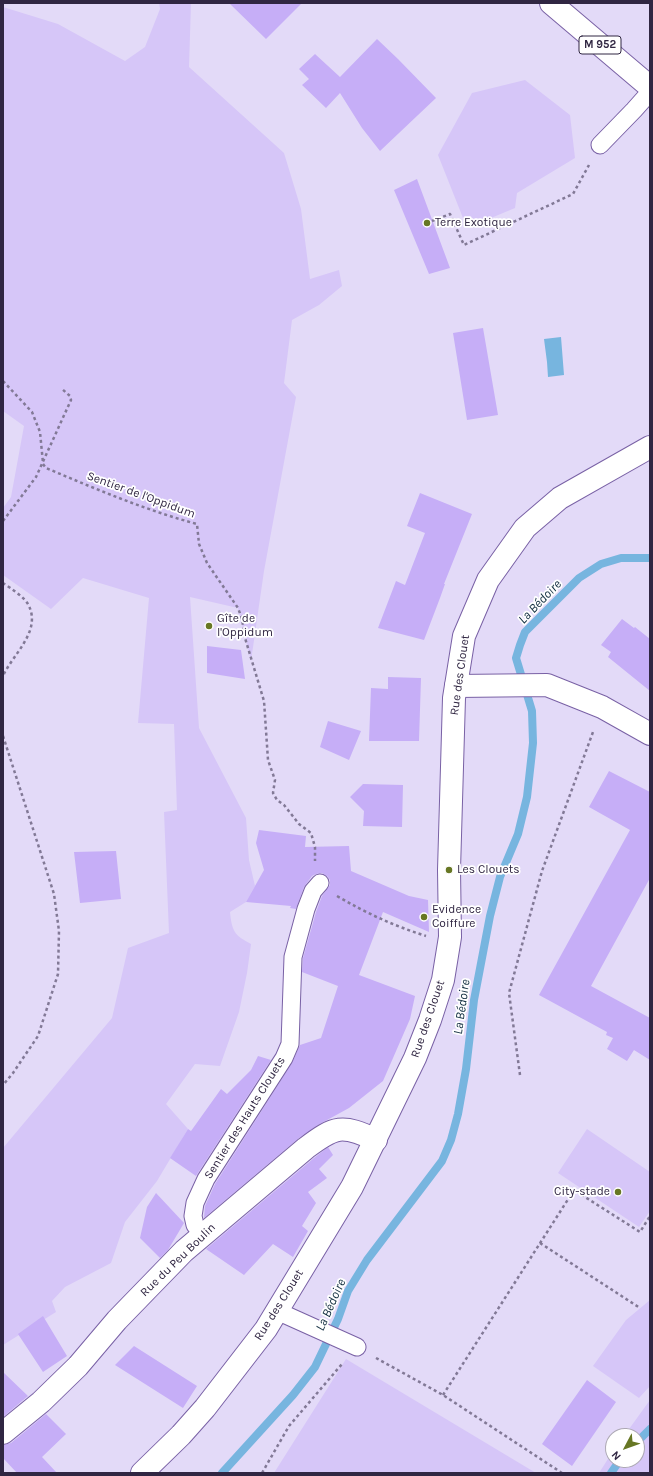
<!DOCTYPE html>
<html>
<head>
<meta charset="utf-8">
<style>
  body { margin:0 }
  #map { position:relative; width:653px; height:1476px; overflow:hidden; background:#e3daf8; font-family:Karla,sans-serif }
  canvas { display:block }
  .frame { position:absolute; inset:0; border:4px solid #302642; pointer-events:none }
  .north { position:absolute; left:605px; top:1428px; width:40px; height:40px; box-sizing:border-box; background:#fff; border:1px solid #aca8b3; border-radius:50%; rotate:229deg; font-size:11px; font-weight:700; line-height:16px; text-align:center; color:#302642 }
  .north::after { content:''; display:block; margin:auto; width:14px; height:18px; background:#677724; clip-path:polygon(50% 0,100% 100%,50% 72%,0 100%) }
</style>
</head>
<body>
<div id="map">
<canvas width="653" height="1476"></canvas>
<div class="frame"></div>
<div class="north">N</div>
</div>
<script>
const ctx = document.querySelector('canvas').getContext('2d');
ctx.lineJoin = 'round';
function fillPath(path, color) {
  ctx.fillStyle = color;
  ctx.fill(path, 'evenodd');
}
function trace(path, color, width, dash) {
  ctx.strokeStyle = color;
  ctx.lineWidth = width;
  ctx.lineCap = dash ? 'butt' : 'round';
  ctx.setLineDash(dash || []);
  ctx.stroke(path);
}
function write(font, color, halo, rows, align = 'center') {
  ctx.font = font + ' Karla,sans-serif';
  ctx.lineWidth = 3.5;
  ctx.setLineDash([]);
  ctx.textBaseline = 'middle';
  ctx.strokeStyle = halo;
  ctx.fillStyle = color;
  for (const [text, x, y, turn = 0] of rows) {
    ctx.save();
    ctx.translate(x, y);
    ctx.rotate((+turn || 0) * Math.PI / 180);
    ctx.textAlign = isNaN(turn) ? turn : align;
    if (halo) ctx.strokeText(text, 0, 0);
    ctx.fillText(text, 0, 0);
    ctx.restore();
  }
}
fillPath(new Path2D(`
  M159,3H191L189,67L284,153L301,209L310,279L339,270L342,286L319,305L292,320L284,383L296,397L264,571L251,661L238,608L190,597L199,728L246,818L249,860L255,886L246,902L230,912C232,931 234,935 251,944L247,973L239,1012L220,1066L195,1064L166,1104L188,1129L157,1181L125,1222L111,1263L65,1287L52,1301L56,1312L3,1345V1148L112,1018L128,948L169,933L164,812L177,810L174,724L138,723L149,598L83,578L51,609L3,575V508L11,497L24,426L3,411V7L58,24L125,61L145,47L160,9Z
  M525,80L570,115L575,158L517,193L515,208L467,228L438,155L472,93Z
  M587,1129L650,1172V1211L639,1227L558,1173Z
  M650,1300V1386L639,1398L593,1366L626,1320Z
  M346,1359L536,1473H274Z
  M650,1400V1473H599L613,1451V1460H637V1436H624Z`), '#d6c6f8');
fillPath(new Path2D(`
  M561,337L564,375L548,377L547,362L544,339Z`), '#77b5df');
trace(new Path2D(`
  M637,1442L650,1429
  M222,1473L293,1395L315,1367L338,1319L348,1291L367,1260L442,1161L451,1140L458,1114L466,1069L474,1000L490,916L500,877L518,834L527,797L533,743L532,711L516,658L520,645L525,632L579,578L601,564L621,558H650
  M611,1473L620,1460`), '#77b5df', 8);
fillPath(new Path2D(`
  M229,3H302L266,39Z
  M377,39L398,59L436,98L380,151L362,128L340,93L326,108L302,85L309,79L299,69L315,54L340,77Z
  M417,179L450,268L429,274L394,190Z
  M483,328L498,415L467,420L453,333Z
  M420,493L472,514L444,584H445L440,598L424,640L378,628L396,581L405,585L425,533L407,526Z
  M622,619L634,628L635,627L650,639V691L608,657L611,652L601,645Z
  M207,646L241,650L245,679L207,673Z
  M388,677L421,678L419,741H369L371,688L388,689Z
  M328,721L361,731L349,760L320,747Z
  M609,771L650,792V878L591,986L650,1018V1060L634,1050L627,1061L607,1049L613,1038L606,1035L607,1032L539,995L630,830L589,807Z
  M363,784L403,785L402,827L363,826L364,811L350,797Z
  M259,830L306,836L305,847L349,846L351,871L409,896L428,900L429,932L383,912L359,975L415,996L410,1019L383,1081L349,1108L318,1125L299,1138L204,1218L205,1206L215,1184L292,1063L300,1045L321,1038L338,986L302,972L303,958L316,912L322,896L330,885V880L327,876L322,873L316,874L312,876L304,887L296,909L290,908L291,906L246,902L264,870L256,843Z
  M116,851L121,899L80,903L74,852Z
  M258,1056L271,1060L196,1176L170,1158L188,1129L191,1131L221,1089L227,1094L251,1070Z
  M328,1147L333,1155L319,1169L327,1178L308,1192L316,1203L302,1226L308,1231L293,1257L273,1244L244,1275L206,1249L314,1158Z
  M156,1193L184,1223L168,1250L160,1258L140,1238L147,1207Z
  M43,1316L67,1356L43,1372L18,1334Z
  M134,1346L197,1386L183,1408L115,1365Z
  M3,1372L28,1396L3,1417Z
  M587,1380L616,1402L572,1466L542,1444Z
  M46,1414L66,1434L42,1457L57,1473H17L3,1458V1445L11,1443Z`), '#c6aef7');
const service = new Path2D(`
  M600,145L634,110L650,92
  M203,1235L195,1225L193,1216L195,1203L206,1179L284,1058L290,1044L293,957L306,909L313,891L320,883
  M277,1311L357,1347`);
const minor = new Path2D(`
  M456,686L547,685L602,707L650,734
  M3,1433L41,1402L78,1366L117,1320L184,1251L306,1148C335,1126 342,1124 376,1140`);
const tertiary = new Path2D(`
  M142,1473L181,1435L205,1408L266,1329L352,1187L415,1058L430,1020L443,980L450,937L449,870L454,698L464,636L488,580L525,528L560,498L650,447`);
const primary = new Path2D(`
  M551,3L650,87`);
trace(service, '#7961a5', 19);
trace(minor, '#7961a5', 24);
trace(tertiary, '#7961a5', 24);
trace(primary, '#7961a5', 24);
trace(new Path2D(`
  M432,221L450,214L464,245L573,194L589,165
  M3,381L32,412L40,432L43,463
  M43,464L46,468C96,489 145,510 197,524L199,544L207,563L238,608L242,619L245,638L264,701L268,760L275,780L273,793L277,800L284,805L299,824L311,833L315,847V861
  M3,521L36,477L71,400L70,396L61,388
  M3,583C10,588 25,597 29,606C41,632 13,654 3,676
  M3,736L54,894L59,931L58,974L38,1036L13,1073L3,1085
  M337,896C368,914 392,925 426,936
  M520,1075L509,993L542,871L593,732
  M540,1243L640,1308
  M376,1358L443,1395L562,1473
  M443,1395L574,1190L640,1232L650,1216
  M262,1473L289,1426L342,1364`), '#827996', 2.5, [3, 3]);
trace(service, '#fff', 17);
trace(minor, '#fff', 22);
trace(tertiary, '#fff', 22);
trace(primary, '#fff', 22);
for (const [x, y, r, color] of [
  [427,223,4,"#677724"],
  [209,626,4,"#677724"],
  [449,870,4,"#677724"],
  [424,917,4,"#677724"],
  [618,1192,4,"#677724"]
]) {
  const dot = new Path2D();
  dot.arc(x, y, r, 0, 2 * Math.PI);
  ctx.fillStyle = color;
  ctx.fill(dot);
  trace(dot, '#fff', 1.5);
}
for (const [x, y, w] of [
  [600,45,42]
]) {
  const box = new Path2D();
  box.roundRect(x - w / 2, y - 9, w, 18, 3);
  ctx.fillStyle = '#fff';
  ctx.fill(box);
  trace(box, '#302642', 1);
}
write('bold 11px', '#302642', null, [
  ["M 952",600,45]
]);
write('12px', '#302642', '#fff', [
  ["Terre Exotique",435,223],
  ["Gîte de",217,619],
  ["l'Oppidum",217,633],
  ["Les Clouets",457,870],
  ["Evidence",432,910],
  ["Coiffure",432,924],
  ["City-stade",610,1192,"right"]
], 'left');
write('12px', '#302642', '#fff', [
  ["Sentier de l'Oppidum",141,495,20],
  ["Rue des Clouet",460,675,-82],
  ["Rue des Clouet",428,1019,-71],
  ["Sentier des Hauts Clouets",245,1118,-58],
  ["Rue du Peu Boulin",178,1260,-44],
  ["Rue des Clouet",279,1305,-58]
]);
write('italic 13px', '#122e40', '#fff', [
  ["La Bédoire",540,602,-46],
  ["La Bédoire",462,1007,-82],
  ["La Bédoire",331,1305,-66]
]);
</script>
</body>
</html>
